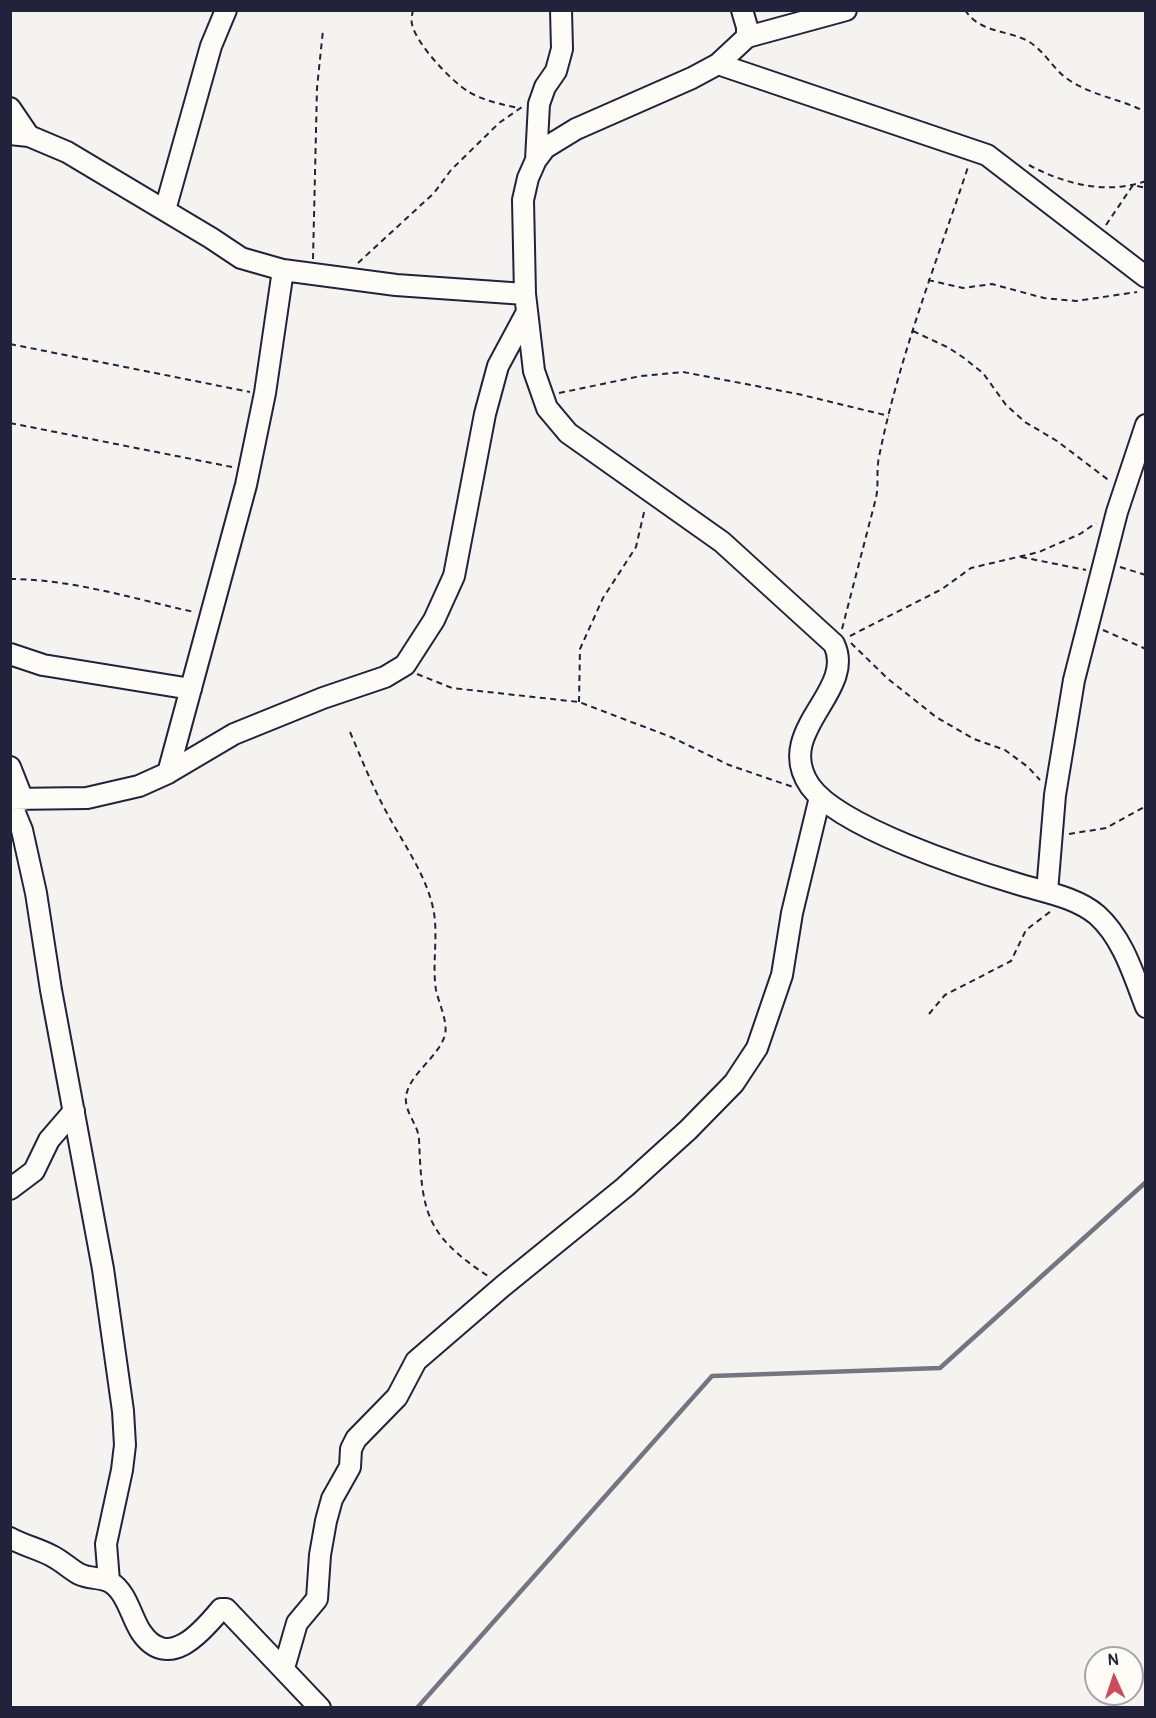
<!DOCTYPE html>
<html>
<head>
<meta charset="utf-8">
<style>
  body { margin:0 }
  #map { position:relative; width:1156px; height:1718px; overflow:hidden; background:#f4f3ef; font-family:Pangolin,sans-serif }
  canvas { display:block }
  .frame { position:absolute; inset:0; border:12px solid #22223b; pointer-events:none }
  .north { position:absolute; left:1084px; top:1646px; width:60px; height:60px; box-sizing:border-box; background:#fdfcf7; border:2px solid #a5a5ac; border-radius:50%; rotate:357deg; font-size:16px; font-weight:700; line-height:24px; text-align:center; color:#22223b }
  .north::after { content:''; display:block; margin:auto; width:21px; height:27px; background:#d1495b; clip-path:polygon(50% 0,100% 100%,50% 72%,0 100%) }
</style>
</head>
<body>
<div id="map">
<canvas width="1156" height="1718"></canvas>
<div class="frame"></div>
<div class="north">N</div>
</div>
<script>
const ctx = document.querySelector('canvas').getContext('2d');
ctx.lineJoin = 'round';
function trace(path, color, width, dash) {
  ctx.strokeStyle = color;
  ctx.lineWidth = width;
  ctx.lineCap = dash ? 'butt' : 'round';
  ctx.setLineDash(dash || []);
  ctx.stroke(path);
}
trace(new Path2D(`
  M417,1708L712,1376L940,1368L1146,1182`), '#757582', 4.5);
const minor = new Path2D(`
  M742,10L747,27V37L718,64L692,78L576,129L545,148L536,160L528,178L523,200L525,294L534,371L547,408L568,433L722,542L834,644C857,692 772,731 810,786C839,827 968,869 1018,884C1044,892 1076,897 1097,915C1123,938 1134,976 1146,1007
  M747,37L846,10
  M718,64L987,155L1146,277
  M10,108L29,136
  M10,134L29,136L67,152L211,238L241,258L283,270L396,285L525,294
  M536,160L539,104L545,87L556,71L562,49L561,10
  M165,210L211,46L226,10
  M10,654L43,665L191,689
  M10,767L23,800
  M168,773L246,485L265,393L283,270
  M10,799L87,798L139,786L168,773L234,734L323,698L385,677L405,665L434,620L454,576L485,414L498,366L527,312
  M10,801L22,830L36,893L51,990L103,1269L123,1411L125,1445L122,1470L106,1544L109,1581
  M1047,892L1055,795L1074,680L1117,512L1146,425
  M10,1189L34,1171L49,1140L74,1111
  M10,1538C25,1546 39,1549 52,1556C62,1561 70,1569 79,1574C89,1579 101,1577 110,1582C127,1592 131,1617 141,1632C168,1672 202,1632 221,1609H226L320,1708
  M284,1668L297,1623L317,1599L320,1555L326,1521L332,1499L350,1467L351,1449L356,1439L397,1397L416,1361L503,1286L625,1187L688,1130L734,1083L757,1048L782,975L792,913L820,797`);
trace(minor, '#22223b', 24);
trace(new Path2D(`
  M413,10C412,15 411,20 412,24C416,44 452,82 469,92C484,101 501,104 518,108
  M965,10C979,32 1005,30 1026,40C1045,50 1052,69 1069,80C1093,96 1121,99 1146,112
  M1029,165C1064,184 1107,195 1146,181
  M1106,225L1133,185L1146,188
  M313,259L317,88L323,30
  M358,263L434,193L451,170L499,123L522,107
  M928,280L963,288L992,284L1044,298L1076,301L1137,292
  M913,331L949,348L964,358L983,373L1006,405L1025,422L1057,441L1111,482
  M10,344L250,392
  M559,393L641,376L683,372L798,394L889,416
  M10,423L232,467
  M1021,557L1086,570
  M1120,567L1146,575
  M10,579C72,579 134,599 194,612
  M842,629L876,498C879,484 876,471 879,457C899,357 936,264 968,167
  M1103,630L1146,649
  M850,636L942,589L971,568L1039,552L1080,534L1096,523
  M851,643L887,678L936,717L974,739L1005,750L1028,767L1040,780
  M417,674L452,688L579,702L671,737L729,765L793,787
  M579,702L580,649L603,598L636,547L645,508
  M350,732C362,760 373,788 388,815C405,846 428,878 434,913C438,938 432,965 436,990C439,1004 448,1021 445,1035C438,1058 410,1073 406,1096C404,1112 418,1124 419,1139C422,1211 424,1234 488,1276
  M1069,834L1106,828L1146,806
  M929,1014L945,995L1011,961L1026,930L1051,911`), '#22223b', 2, [6, 4.5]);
trace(minor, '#fdfcf7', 20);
</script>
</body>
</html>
